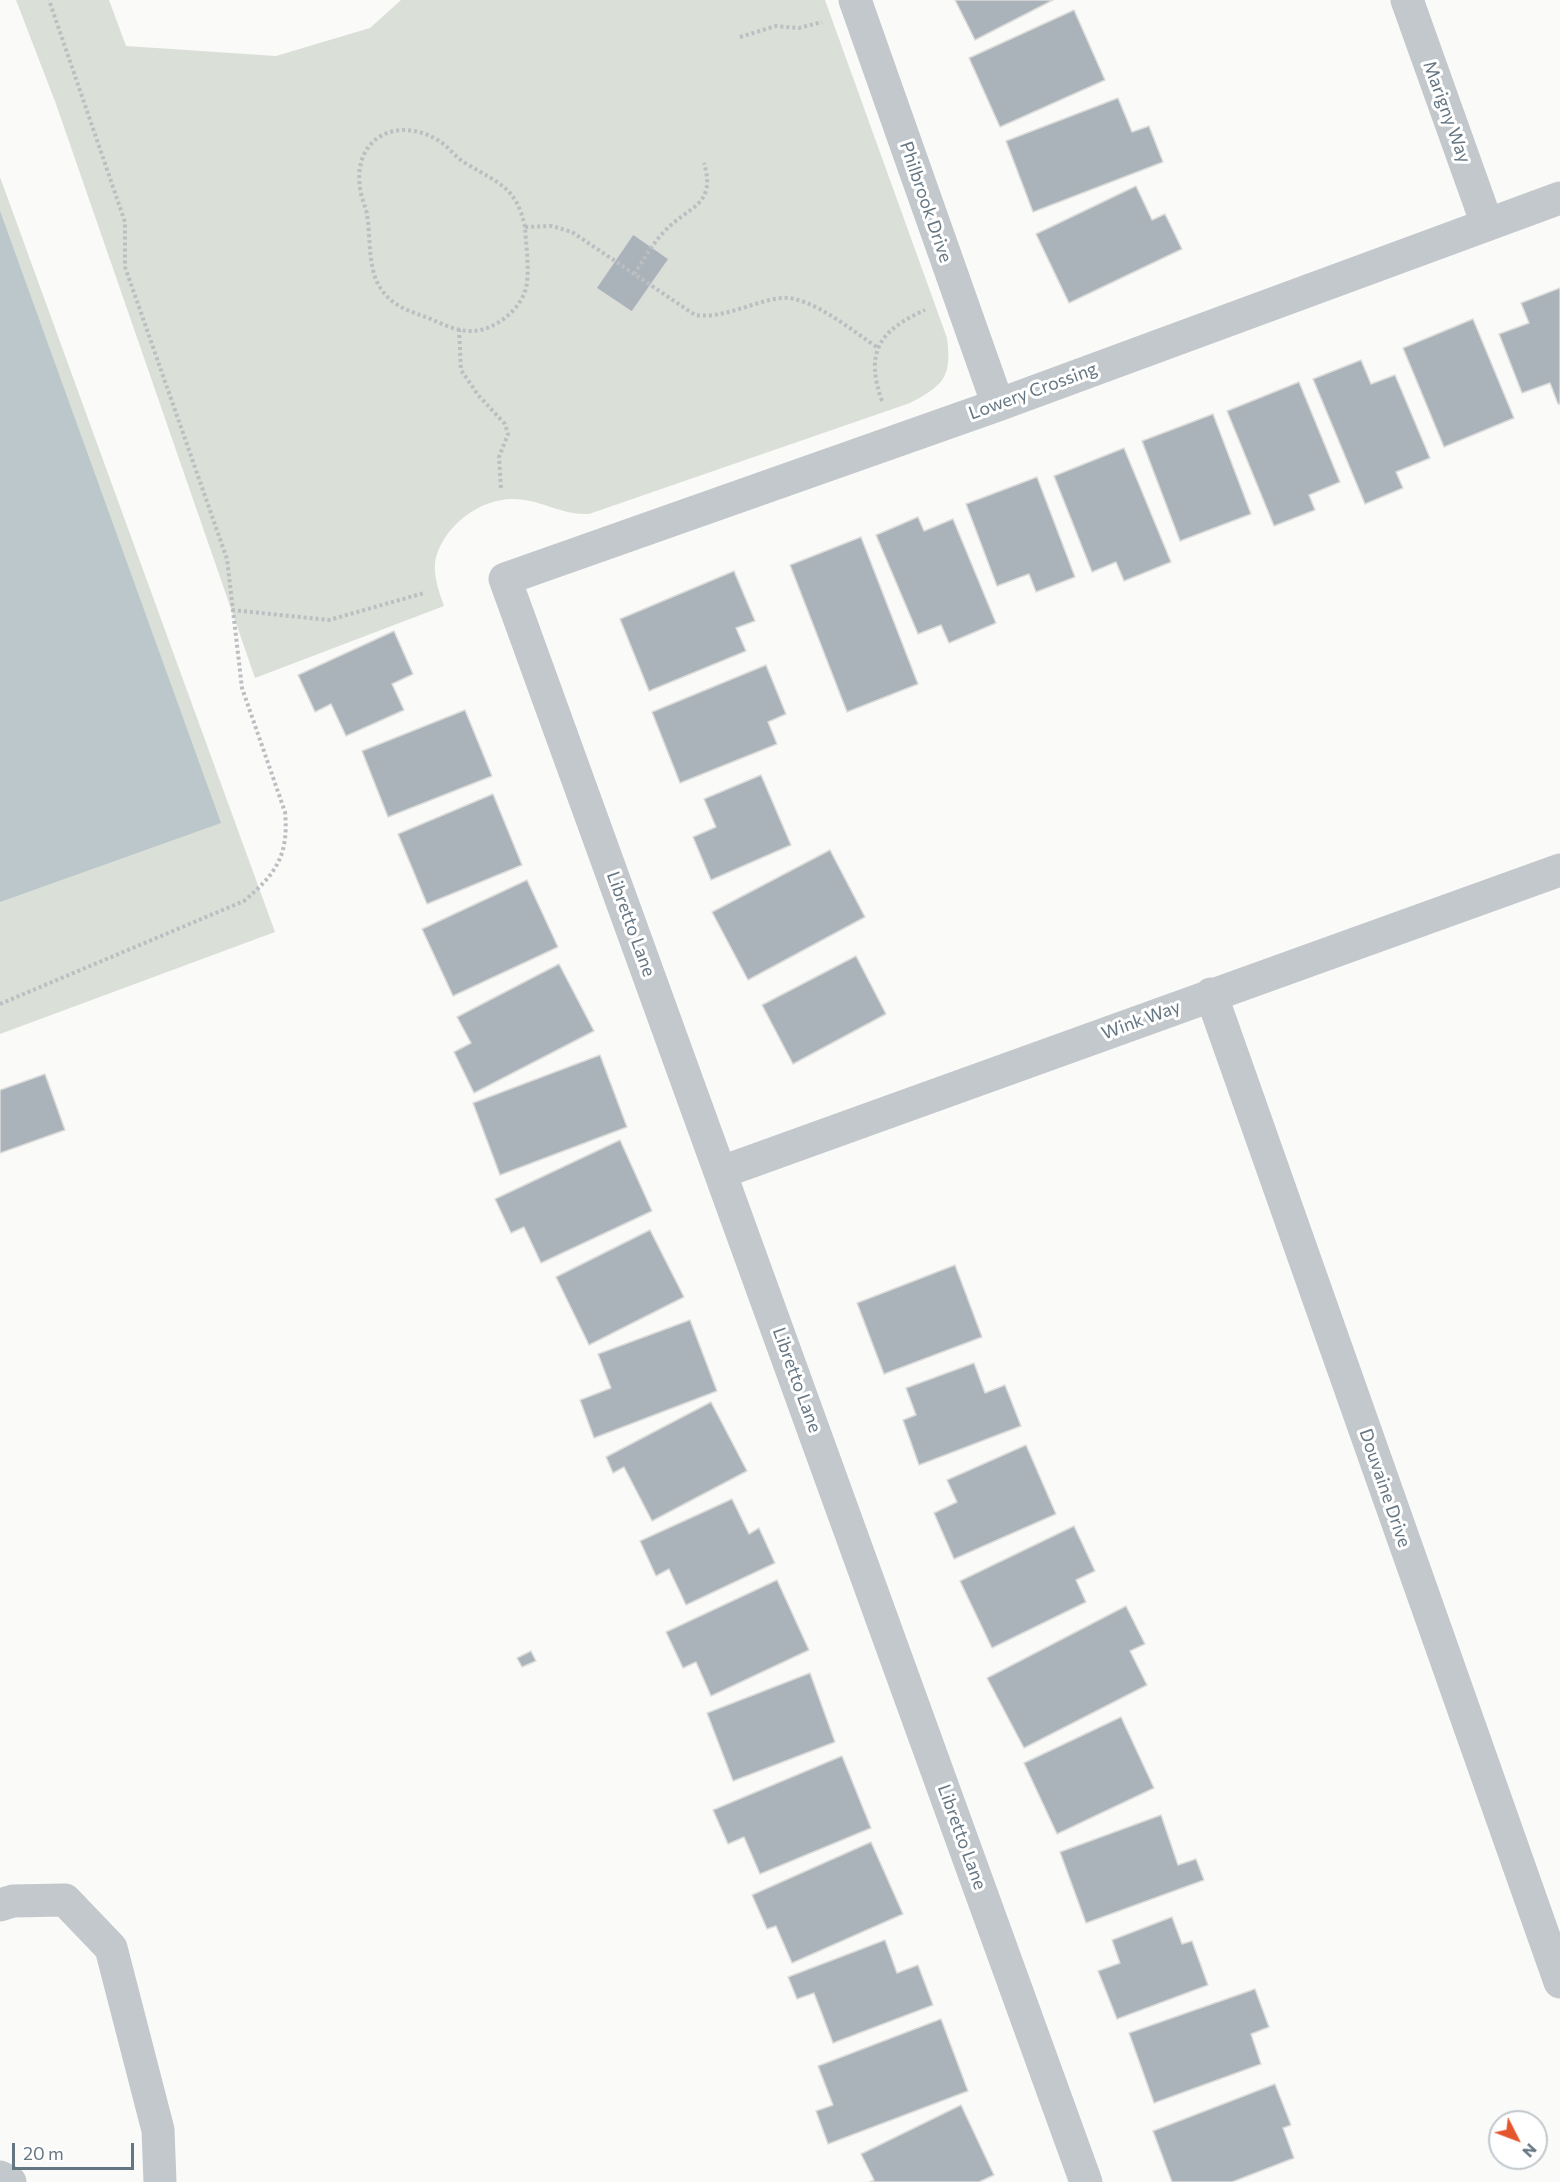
<!DOCTYPE html>
<html>
<head>
<meta charset="utf-8">
<style>
  body { margin:0 }
  #map { position:relative; width:1560px; height:2182px; overflow:hidden; background:#fafaf8; font-family:Commissioner,sans-serif }
  canvas { display:block }
  .north { position:absolute; left:1488px; top:2110px; width:60px; height:60px; box-sizing:border-box; background:#fff; border:2px solid #c1c8cd; border-radius:50%; rotate:132deg; font-size:16px; font-weight:700; line-height:24px; text-align:center; color:#657683 }
  .north::after { content:''; display:block; margin:auto; width:21px; height:27px; background:#e4572e; clip-path:polygon(50% 0,100% 100%,50% 72%,0 100%) }
  .scale { position:absolute; left:12px; top:2143px; width:122px; height:27px; box-sizing:border-box; border:3px solid #657683; border-top:0; padding-left:8px; font-size:18px; line-height:21px; white-space:nowrap; color:#657683; -webkit-text-stroke:4px #fff; paint-order:stroke }
</style>
</head>
<body>
<div id="map">
<canvas width="1560" height="2182"></canvas>
<div class="north">N</div>
<div class="scale">20 m</div>
</div>
<script>
const ctx = document.querySelector('canvas').getContext('2d');
ctx.lineJoin = 'round';
function fillPath(path, color) {
  ctx.fillStyle = color;
  ctx.fill(path, 'evenodd');
}
function trace(path, color, width, dash) {
  ctx.strokeStyle = color;
  ctx.lineWidth = width;
  ctx.lineCap = dash ? 'butt' : 'round';
  ctx.setLineDash(dash || []);
  ctx.stroke(path);
}
function write(font, color, halo, rows, align = 'center') {
  ctx.font = font + ' Commissioner,sans-serif';
  ctx.lineWidth = 6;
  ctx.setLineDash([]);
  ctx.textBaseline = 'middle';
  ctx.strokeStyle = halo;
  ctx.fillStyle = color;
  for (const [text, x, y, turn = 0] of rows) {
    ctx.save();
    ctx.translate(x, y);
    ctx.rotate((+turn || 0) * Math.PI / 180);
    ctx.textAlign = isNaN(turn) ? turn : align;
    if (halo) ctx.strokeText(text, 0, 0);
    ctx.fillText(text, 0, 0);
    ctx.restore();
  }
}
fillPath(new Path2D(`
  M16,0H109L126,46L276,56L370,28L401,0H825L947,338C952,377 944,385 910,403L589,514C560,515 540,499 513,499C480,499 446,524 436,557C432,574 439,591 444,606L255,678L56,104Z
  M0,177L275,932L0,1034Z`), '#dadfd7');
fillPath(new Path2D(`
  M0,211L221,823L0,902Z`), '#bbc7cb');
const building = new Path2D(`
  M955,0H1053L975,40Z
  M1074,10L1105,80L1000,127L969,58Z
  M1118,98L1132,132L1149,126L1163,162L1033,212L1006,141Z
  M1136,186L1152,220L1165,214L1182,249L1069,303L1036,234Z
  M633,234L669,259L632,312L596,288Z
  M1560,288V404H1558L1550,383L1522,393L1499,334L1529,323L1521,303Z
  M1473,319L1514,418L1444,447L1403,348Z
  M1361,360L1371,384L1395,375L1430,458L1396,472L1403,488L1365,504L1313,379Z
  M1299,382L1340,482L1309,495L1315,510L1274,526L1227,411Z
  M1213,414L1251,514L1180,541L1142,441Z
  M1124,448L1171,562L1124,581L1116,562L1092,572L1054,476Z
  M1037,477L1075,577L1036,592L1029,574L997,586L966,504Z
  M918,517L924,531L953,519L996,623L949,643L941,625L918,634L876,535Z
  M861,537L918,684L847,712L790,565Z
  M734,571L755,621L736,628L746,651L649,691L620,619Z
  M394,631L413,674L392,684L404,710L346,736L331,704L315,712L298,675Z
  M766,665L786,714L768,722L777,744L680,783L652,712Z
  M465,710L492,776L388,817L362,751Z
  M761,775L791,845L711,880L693,837L716,827L704,799Z
  M493,794L522,865L427,904L398,834Z
  M830,850L865,917L748,980L712,912Z
  M527,880L558,947L453,996L422,929Z
  M856,956L886,1014L793,1064L762,1005Z
  M559,964L594,1031L474,1093L454,1052L471,1043L457,1017Z
  M600,1055L627,1127L500,1175L473,1103Z
  M45,1074L65,1130L0,1153V1090Z
  M620,1140L652,1211L541,1263L524,1227L511,1233L495,1199Z
  M650,1230L684,1297L589,1345L556,1277Z
  M955,1265L982,1337L884,1374L857,1303Z
  M690,1320L717,1391L594,1438L580,1400L611,1388L598,1354Z
  M974,1363L985,1393L1005,1385L1021,1426L919,1465L903,1420L916,1415L906,1388Z
  M711,1402L747,1471L652,1521L624,1467L613,1473L606,1457Z
  M1026,1445L1056,1514L954,1559L934,1513L957,1502L947,1480Z
  M732,1499L749,1534L759,1528L775,1563L686,1605L669,1569L656,1576L640,1541Z
  M1074,1526L1095,1571L1076,1580L1086,1602L992,1648L960,1581Z
  M777,1580L809,1650L711,1696L696,1662L683,1668L666,1632Z
  M1126,1606L1145,1644L1130,1651L1147,1685L1024,1748L987,1678Z
  M531,1651L536,1661L522,1667L517,1658Z
  M810,1673L835,1742L733,1781L707,1713Z
  M1121,1717L1154,1788L1057,1834L1024,1763Z
  M842,1756L871,1828L760,1874L744,1837L728,1844L713,1810Z
  M1161,1815L1178,1865L1196,1859L1204,1880L1086,1923L1060,1852Z
  M871,1842L903,1914L792,1963L776,1926L767,1929L752,1895Z
  M1172,1917L1182,1944L1192,1941L1208,1985L1117,2019L1098,1971L1120,1963L1112,1940Z
  M885,1940L897,1973L918,1965L933,2005L833,2043L814,1993L797,1999L788,1977Z
  M1255,1989L1269,2027L1251,2034L1261,2064L1154,2103L1129,2033Z
  M941,2019L968,2091L828,2144L816,2111L833,2105L818,2066Z
  M1275,2084L1291,2125L1283,2128L1294,2158L1232,2182H1172L1153,2131Z
  M961,2105L994,2175L979,2182H870L874,2180L861,2154Z`);
fillPath(building, '#aab3b9');
trace(building, '#dcdcda', 1.5);
trace(new Path2D(`
  M740,37L776,26L799,28L822,22
  M525,227C516,186 499,184 467,164C455,158 448,145 436,139C395,116 353,139 360,188C361,197 365,205 367,214C371,238 367,268 381,289C393,307 412,312 431,319C444,325 459,332 474,331C498,329 525,306 527,282C529,264 526,245 525,227L552,226L572,232L695,315C724,319 751,302 781,298C810,295 854,332 878,348
  M634,274C644,260 652,244 664,232C687,206 717,207 704,163
  M459,329L461,370L478,395L505,424L508,434L499,457L501,488
  M882,401C865,353 878,331 925,310
  M232,610L329,620L424,593
  M0,1004L244,901C276,874 289,855 285,812L242,688L227,559L125,267V222L49,0`), '#bbbfc2', 4, [3, 3]);
trace(new Path2D(`
  M855,0L998,405
  M1407,0L1487,224
  M1211,994L1560,1982
  M722,1172L1560,870
  M0,1905L13,1901L65,1900L111,1948L158,2130L160,2182
  M0,2177L10,2182
  M1086,2182L505,579L998,405L1560,198`), '#c3c8cc', 33);
write('18px', '#657683', '#fff', [
  ["Marigny Way",1447,112,70],
  ["Philbrook Drive",926,202,71],
  ["Lowery Crossing",1033,391,-20],
  ["Libretto Lane",631,924,70],
  ["Wink Way",1141,1020,-20],
  ["Libretto Lane",797,1380,70],
  ["Douvaine Drive",1385,1488,71],
  ["Libretto Lane",962,1837,70]
]);
</script>
</body>
</html>
